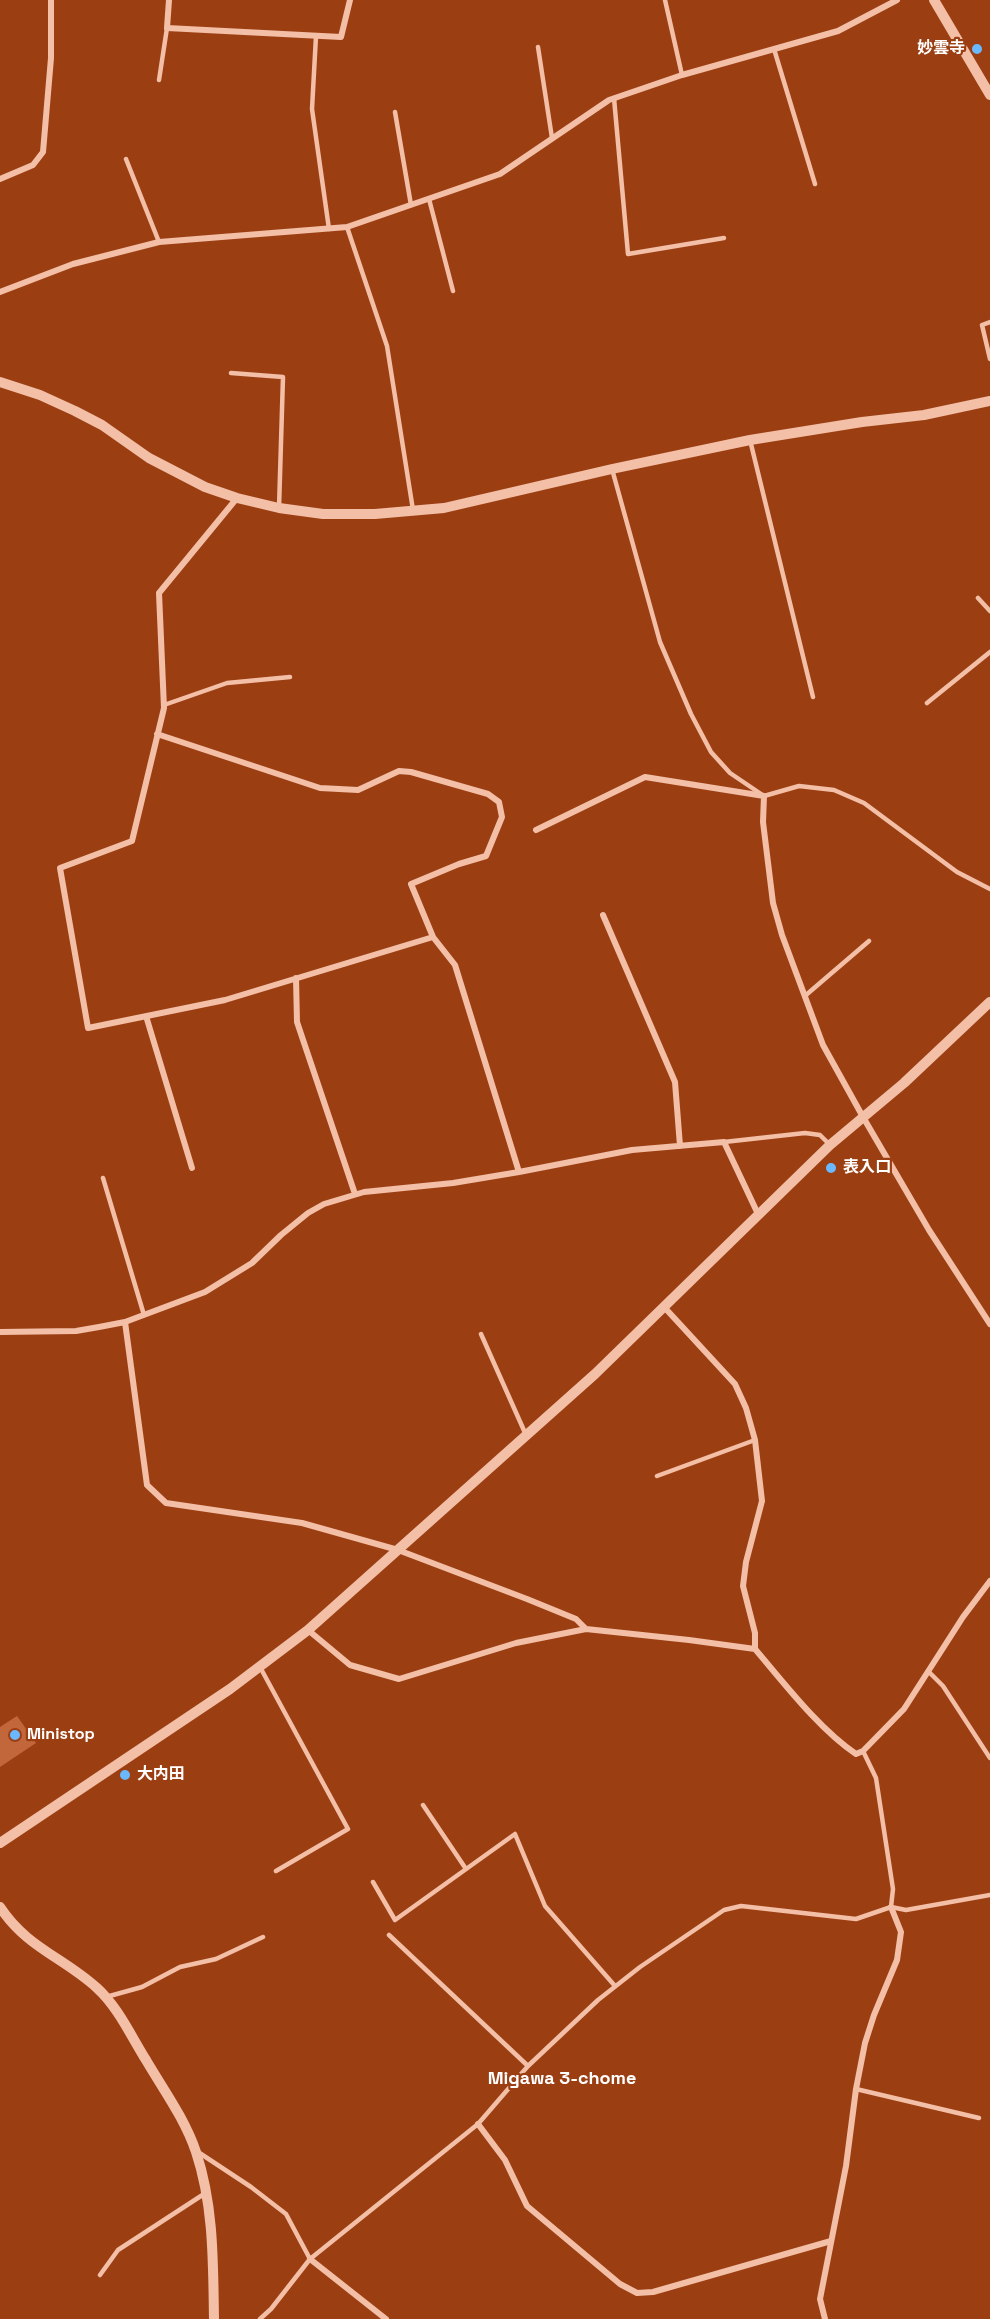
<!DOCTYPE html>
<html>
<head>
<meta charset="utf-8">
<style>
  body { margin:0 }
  canvas { display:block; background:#9b3f13 }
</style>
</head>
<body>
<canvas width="990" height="2319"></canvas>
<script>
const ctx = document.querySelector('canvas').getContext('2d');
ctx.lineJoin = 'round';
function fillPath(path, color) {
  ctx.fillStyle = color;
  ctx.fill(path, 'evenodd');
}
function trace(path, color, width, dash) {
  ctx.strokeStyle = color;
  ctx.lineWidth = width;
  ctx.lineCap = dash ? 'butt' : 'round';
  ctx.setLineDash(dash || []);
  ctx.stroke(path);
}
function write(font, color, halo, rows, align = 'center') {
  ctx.font = font + ' "Space Grotesk","Noto Sans JP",sans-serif';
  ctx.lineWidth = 4.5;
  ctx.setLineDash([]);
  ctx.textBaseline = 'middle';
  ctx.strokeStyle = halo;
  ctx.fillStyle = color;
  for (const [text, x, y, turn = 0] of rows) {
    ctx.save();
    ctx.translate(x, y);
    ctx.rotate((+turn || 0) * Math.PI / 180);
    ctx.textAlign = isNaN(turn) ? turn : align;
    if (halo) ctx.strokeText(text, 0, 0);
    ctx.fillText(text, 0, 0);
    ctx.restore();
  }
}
fillPath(new Path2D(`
  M17,1716L36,1743L0,1767V1727Z`), '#c2663c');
trace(new Path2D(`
  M665,0L682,75
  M316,36L312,109L329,229
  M538,47L552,138
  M774,49L815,184
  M159,80L167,28
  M614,98L628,254L724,238
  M395,112L411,205
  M126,159L159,242
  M429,199L453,291
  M347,227L387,346L413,510
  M990,322L982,325L990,359
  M231,373L283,377L279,508
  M750,440L813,697
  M612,469L660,642L691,714L711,752L730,773L764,796L799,786L834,790L864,803L957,872L990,889
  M978,598L990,611
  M927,703L990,652
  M164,705L227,683L290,677
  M806,995L869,941
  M724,1142L805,1133L820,1135L830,1145
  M103,1178L144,1315
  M481,1334L526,1435
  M657,1476L755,1440
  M260,1667L348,1829L276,1871
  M929,1672L943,1686L990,1758
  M423,1805L466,1869
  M373,1882L395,1920L515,1834L545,1906L615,1986
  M891,1907L906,1910L990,1895
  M389,1935L528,2066
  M106,1997L142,1987L180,1967L216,1959L263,1937
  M856,2089L979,2118
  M198,2152L251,2187L286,2214L310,2259
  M100,2275L118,2250L204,2194
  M260,2319L271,2309L310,2259L478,2124L528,2066L598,2000L640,1967L724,1910L741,1906L856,1919L891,1907L893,1889L876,1778L863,1751`), '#f4bfa7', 4.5);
trace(new Path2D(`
  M169,0L167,28L341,37L350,0
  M0,179L33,165L43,152L51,58V0
  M0,292L73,264L159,242L347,227L500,174L609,100L682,75L838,31L897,0
  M237,498L159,593L164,708L132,841L60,868L88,1028L225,1000L433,937L455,965L519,1172
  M157,734L320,788L358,790L399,771L411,772L488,794L499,802L502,817L486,856L459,864L411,884L433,937
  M536,830L645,777L764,796L763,822L773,903L782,935L823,1045L863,1117L929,1230L990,1324
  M603,915L675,1082L680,1146
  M296,978L297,1022L355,1194
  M146,1016L192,1168
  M665,1308L735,1384L746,1408L755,1440L762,1501L746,1562L743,1586L755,1633V1649
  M125,1322L147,1485L166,1503L302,1523L398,1550L527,1599L576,1619L586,1629L689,1640L755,1649C784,1683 819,1729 856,1754L863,1751L904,1709L963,1617L990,1581
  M0,1332L76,1331L99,1327L125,1322L205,1292L252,1263L281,1235L308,1213L324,1204L364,1192L453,1183L519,1172L632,1150L724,1142L758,1214
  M308,1630L350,1665L399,1679L516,1643L586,1629
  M478,2124L505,2160L527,2206L620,2284L637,2293L653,2292L831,2241
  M310,2259L386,2319
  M825,2319L820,2299L846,2166L856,2089L865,2043L874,2015L897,1960L901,1932L891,1907`), '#f4bfa7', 6);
trace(new Path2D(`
  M934,0L990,95
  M0,382L40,395L75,411L102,425L149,458L205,487L237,498L279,508L323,514H375L444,508L612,469L750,440L862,422L924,415L990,401
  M0,1843L230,1689L308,1630L595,1374L830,1145L904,1083L990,1002
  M0,1907C27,1948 63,1957 97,1988C118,2007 131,2036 146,2060C163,2089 185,2119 196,2152C214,2206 213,2263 214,2319`), '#f4bfa7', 10);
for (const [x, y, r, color] of [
  [977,49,6,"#6ab8ff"],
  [831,1168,6,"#6ab8ff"],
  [15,1735,6,"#6ab8ff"],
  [125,1775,6,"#6ab8ff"]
]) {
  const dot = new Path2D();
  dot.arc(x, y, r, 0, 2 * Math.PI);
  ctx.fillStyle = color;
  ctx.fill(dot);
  trace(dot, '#9b3f13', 2);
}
write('bold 16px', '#fff', '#9b3f13', [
  ["妙雲寺",965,49,"right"],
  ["表入口",843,1168],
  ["Ministop",27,1735],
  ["大内田",137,1775]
], 'left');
write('bold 18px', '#fff', '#9b3f13', [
  ["Migawa 3-chome",562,2079]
]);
</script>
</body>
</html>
